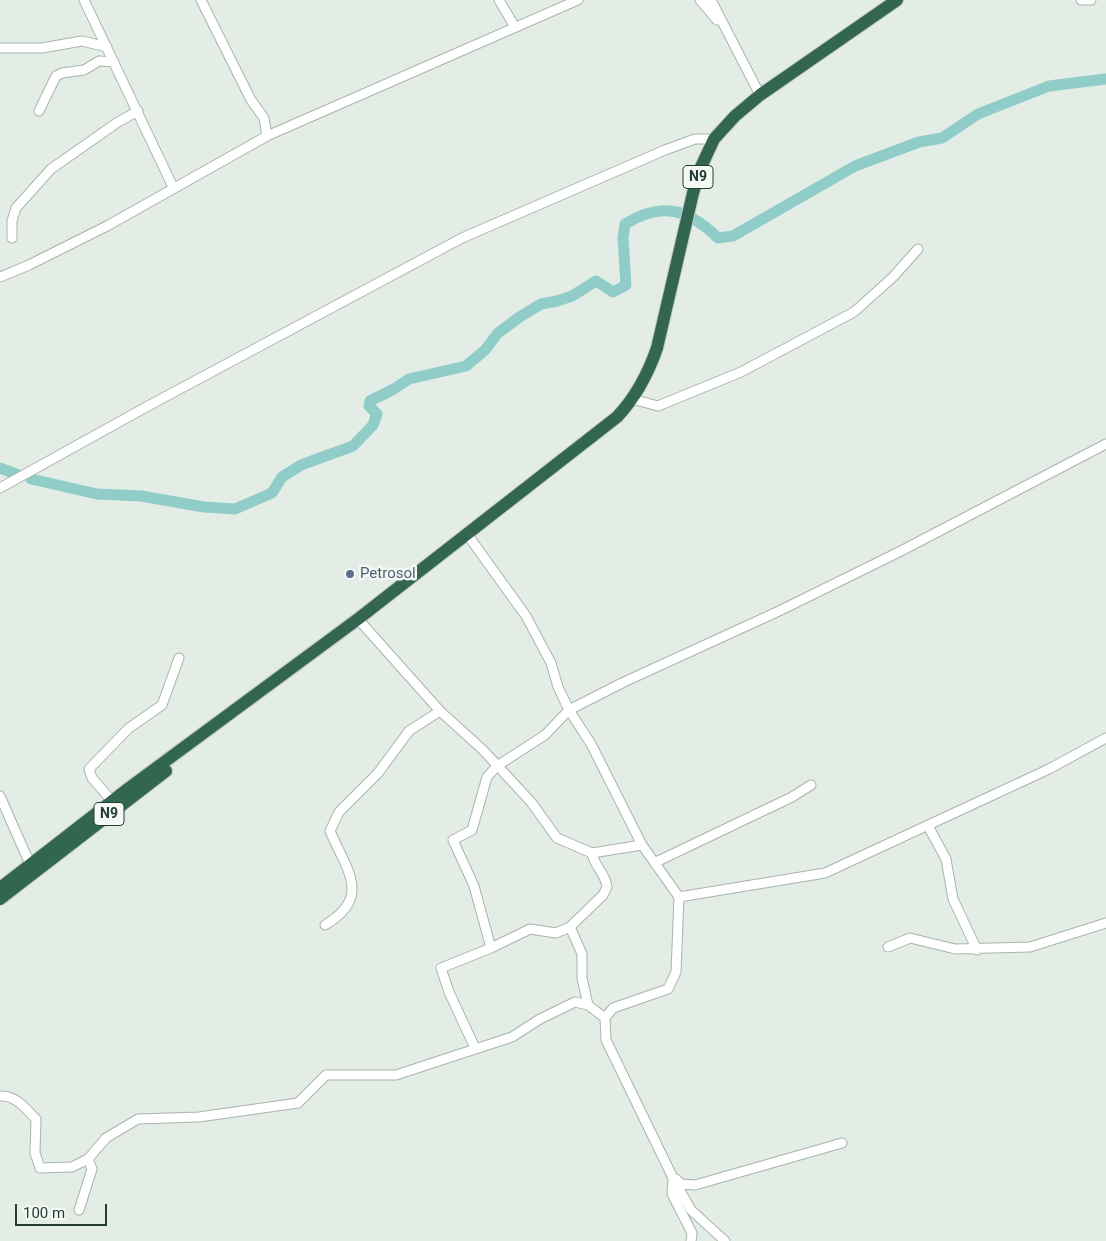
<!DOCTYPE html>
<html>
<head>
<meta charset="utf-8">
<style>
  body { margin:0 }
  #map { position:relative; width:1106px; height:1241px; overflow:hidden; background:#e4ece6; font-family:Roboto,sans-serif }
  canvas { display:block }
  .scale { position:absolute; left:15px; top:1204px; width:92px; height:22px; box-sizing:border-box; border:2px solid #243c31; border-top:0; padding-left:6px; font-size:15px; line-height:18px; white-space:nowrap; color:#243c31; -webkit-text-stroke:4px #f4f9f5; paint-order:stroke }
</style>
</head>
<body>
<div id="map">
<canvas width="1106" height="1241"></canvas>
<div class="scale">100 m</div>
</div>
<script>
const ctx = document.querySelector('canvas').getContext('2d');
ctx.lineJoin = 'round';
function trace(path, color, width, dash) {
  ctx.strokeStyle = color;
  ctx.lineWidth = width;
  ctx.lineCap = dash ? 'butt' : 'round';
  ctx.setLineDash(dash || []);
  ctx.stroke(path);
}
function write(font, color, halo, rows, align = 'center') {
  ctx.font = font + ' Roboto,sans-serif';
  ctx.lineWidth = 5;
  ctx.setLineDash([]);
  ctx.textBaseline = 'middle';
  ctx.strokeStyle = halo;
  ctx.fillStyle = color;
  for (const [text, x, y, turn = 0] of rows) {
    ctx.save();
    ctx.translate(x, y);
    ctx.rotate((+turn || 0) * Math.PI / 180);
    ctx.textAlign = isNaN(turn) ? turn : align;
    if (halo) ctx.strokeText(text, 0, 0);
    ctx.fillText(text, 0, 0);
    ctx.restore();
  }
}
trace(new Path2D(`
  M0,468L21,476
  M31,479L97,494L141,496L204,507L235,509L272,493L282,477L301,465L353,446L373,425L377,414L369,406L370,401L394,389L409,379L466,366L485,350L498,333L521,316L541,304L557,301L572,296L596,281L613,292L626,285L623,238L625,224C662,201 688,209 718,238L733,236L855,166L919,142L942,138L978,114L1049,86L1106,79`), '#90cdc9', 11);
const minor = new Path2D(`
  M84,0L173,187
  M201,0L251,100L264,118L267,136
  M499,0L515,27
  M700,0L717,20
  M711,0L760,95
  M1081,0H1091
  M0,48H42L82,41L107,47
  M39,111L56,76L62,73L84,70L99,61L114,62
  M12,238V221L16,208L51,169L118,122L138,111
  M0,277L29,265L107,226L267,136L578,0
  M632,399L658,406L741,372L854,312L893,277L918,249
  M0,488L148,406L462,238L665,150L695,139H714
  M467,534L526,616L551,663L558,687L569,710L591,744L642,845
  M358,619L440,711L483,750L531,802L557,838L592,853L642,845L679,897L676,972L668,989L613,1008L605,1018L606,1040L673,1178L691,1210L725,1241
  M0,796L30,864
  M112,801L92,778L89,769L129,728L162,705L179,658
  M928,826L946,859L953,899L977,950
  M656,862L792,797L811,785
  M679,897L825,873L1049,769L1106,738
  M325,925C372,897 347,871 330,831L339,812L378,773L409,731L440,711
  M570,927L582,954V978L588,1005L605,1018
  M888,947L910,938L955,949L1030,947L1106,923
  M491,948L474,886L453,840L472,830L487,777L497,766L545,735L569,710L624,682L779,611L899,552L1106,444
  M475,1048L449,992L441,968L491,948L530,929L556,933L570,927L603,895L607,887C606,874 594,866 592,853
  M0,1096C16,1095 26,1109 36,1119L35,1153L40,1168L72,1167L88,1159L106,1138L138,1119L199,1117L298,1103L326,1075H396L512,1037L540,1019L575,1002L588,1005
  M673,1179L672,1194L692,1233L691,1241
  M676,1179L681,1184L695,1185L842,1143
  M79,1210L92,1169L88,1159`);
const highway = new Path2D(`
  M0,888L129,788L358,619L617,417C636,397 648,374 657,348L693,193L701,167L714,139L735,116L760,95L897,0
  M0,899L166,771`);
trace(minor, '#a7b4ac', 11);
trace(highway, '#c2c8c5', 14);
trace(minor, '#fff', 9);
trace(highway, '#326650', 12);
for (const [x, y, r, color] of [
  [350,574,5,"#5c6f8a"]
]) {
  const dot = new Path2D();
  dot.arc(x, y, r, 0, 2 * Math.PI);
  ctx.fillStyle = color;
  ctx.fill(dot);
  trace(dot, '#f4f9f5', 2);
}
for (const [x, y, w] of [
  [698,177,30],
  [109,814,30]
]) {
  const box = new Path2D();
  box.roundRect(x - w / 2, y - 11.5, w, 23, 4);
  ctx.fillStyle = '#f4f9f5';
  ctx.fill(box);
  trace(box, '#243c31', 1);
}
write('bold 14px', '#243c31', null, [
  ["N9",698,177],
  ["N9",109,814]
]);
write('15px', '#4e5e75', '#f4f9f5', [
  ["Petrosol",360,574]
], 'left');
</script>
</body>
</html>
